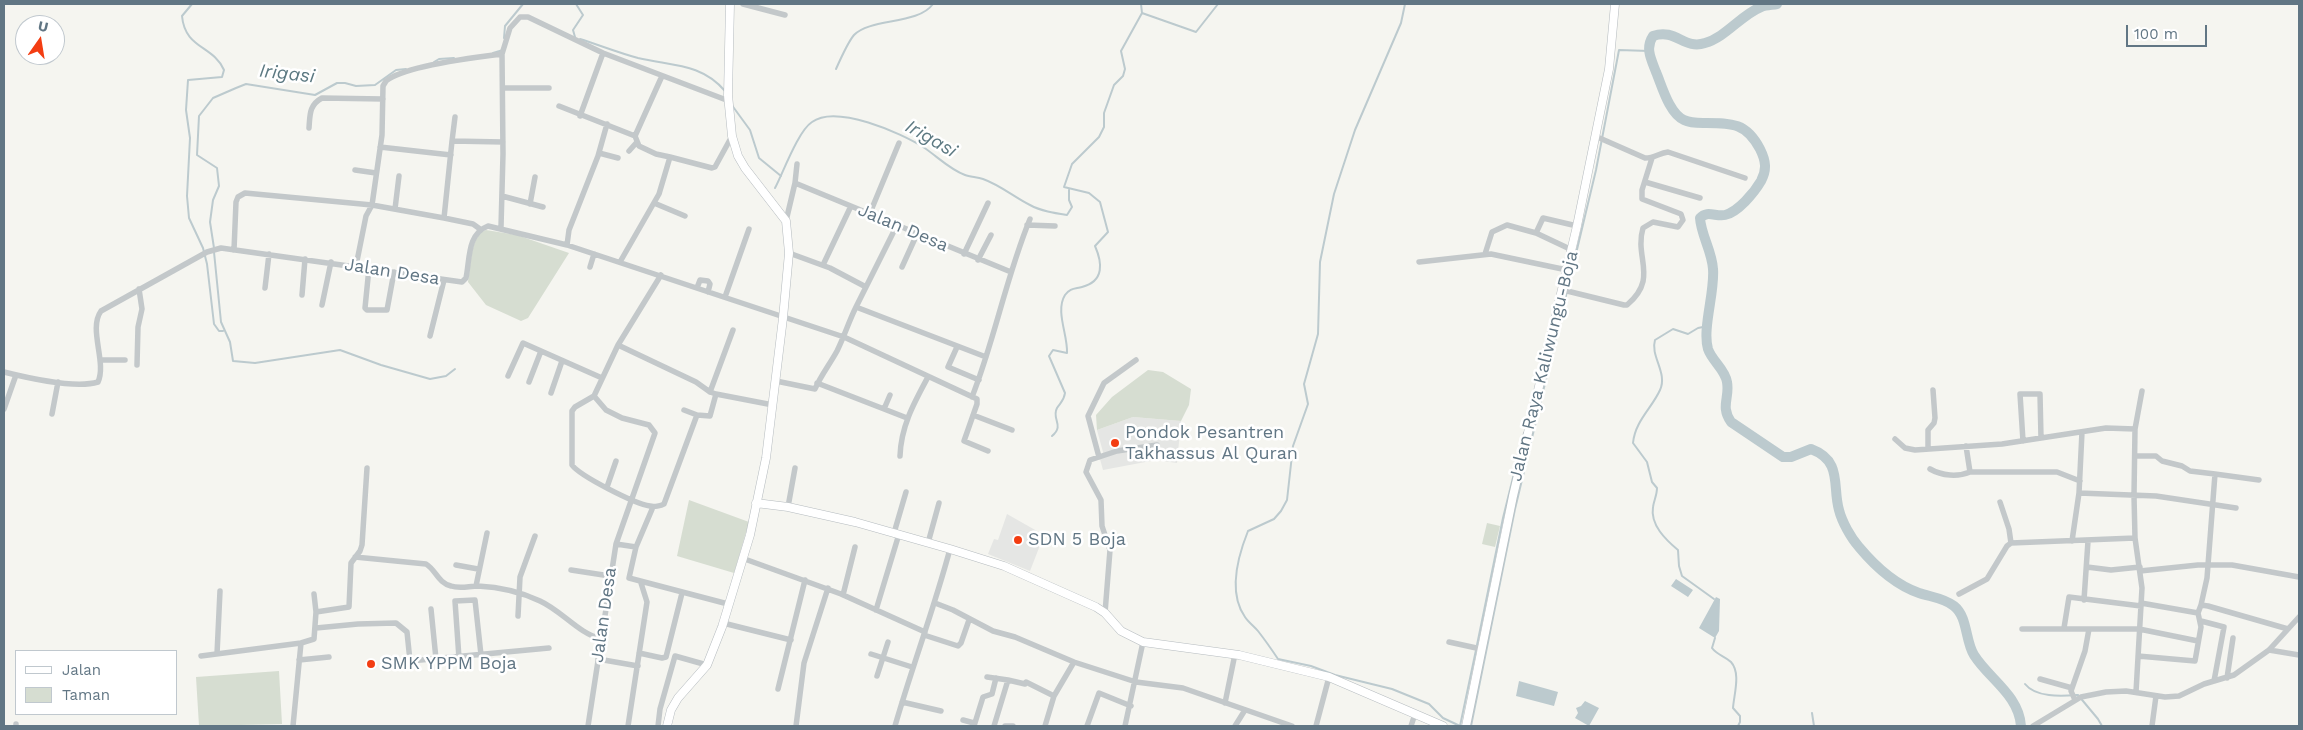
<!DOCTYPE html>
<html>
<head>
<meta charset="utf-8">
<style>
  body { margin:0 }
  #map { position:relative; width:2303px; height:730px; overflow:hidden; background:#f5f5f0; font-family:"Work Sans",sans-serif }
  canvas { display:block }
  .frame { position:absolute; inset:0; border:5px solid #617684; pointer-events:none }
  .legend { position:absolute; left:15px; top:650px; width:162px; height:65px; box-sizing:border-box; background:#fff; border:1px solid #c0c8ce; margin:0; padding:6px 9px; list-style:none; font-size:15px; color:#617684 }
  .legend li { display:flex; align-items:center; gap:10px; height:25px }
  .legend b { width:25px; border:1px solid #c0c8ce }
  .north { position:absolute; left:15px; top:15px; width:50px; height:50px; box-sizing:border-box; background:#fff; border:1px solid #c0c8ce; border-radius:50%; rotate:13deg; font-size:14px; font-weight:700; line-height:20px; text-align:center; color:#617684 }
  .north::after { content:''; display:block; margin:auto; width:18px; height:22px; background:#f33d12; clip-path:polygon(50% 0,100% 100%,50% 72%,0 100%) }
  .scale { position:absolute; left:2126px; top:25px; width:81px; height:22px; box-sizing:border-box; border:2px solid #617684; border-top:0; padding-left:6px; font-size:15px; line-height:18px; white-space:nowrap; color:#617684; -webkit-text-stroke:4px #fff; paint-order:stroke }
</style>
</head>
<body>
<div id="map">
<canvas width="2303" height="730"></canvas>
<div class="frame"></div>
<ul class="legend">
<li><b style="height:6px;background:#fff"></b>Jalan</li>
<li><b style="height:14px;background:#d6ddd1"></b>Taman</li>
</ul>
<div class="north">U</div>
<div class="scale">100 m</div>
</div>
<script>
const ctx = document.querySelector('canvas').getContext('2d');
ctx.lineJoin = 'round';
function fillPath(path, color) {
  ctx.fillStyle = color;
  ctx.fill(path, 'evenodd');
}
function trace(path, color, width, dash) {
  ctx.strokeStyle = color;
  ctx.lineWidth = width;
  ctx.lineCap = dash ? 'butt' : 'round';
  ctx.setLineDash(dash || []);
  ctx.stroke(path);
}
function write(font, color, halo, rows, align = 'center') {
  ctx.font = font + ' "Work Sans",sans-serif';
  ctx.lineWidth = 5;
  ctx.setLineDash([]);
  ctx.textBaseline = 'middle';
  ctx.strokeStyle = halo;
  ctx.fillStyle = color;
  for (const [text, x, y, turn = 0] of rows) {
    ctx.save();
    ctx.translate(x, y);
    ctx.rotate((+turn || 0) * Math.PI / 180);
    ctx.textAlign = isNaN(turn) ? turn : align;
    if (halo) ctx.strokeText(text, 0, 0);
    ctx.fillText(text, 0, 0);
    ctx.restore();
  }
}
fillPath(new Path2D(`
  M1133,417L1181,421L1177,463L1156,460L1103,470L1100,459L1103,452L1097,430Z
  M1007,514L1044,535L1030,571L988,554L994,539L998,540Z`), '#e5e6e4');
fillPath(new Path2D(`
  M486,230L517,235L569,253L528,318L521,321L486,305L468,282C471,267 470,235 486,230Z
  M1148,370L1163,372L1191,389L1189,405L1181,421L1133,417L1097,430L1096,415L1112,397Z
  M689,500L749,522L734,573L677,556Z
  M1487,523L1500,526L1495,547L1482,544Z
  M279,671L282,724L199,726L196,677Z`), '#d6ddd1');
fillPath(new Path2D(`
  M1676,579L1693,590L1688,597L1671,586Z
  M1716,597L1720,599L1719,631L1715,638L1699,628Z
  M1519,681L1558,692L1554,706L1516,696Z
  M1585,701L1599,708L1589,726L1575,718L1578,713L1576,708L1581,706Z`), '#bccace');
trace(new Path2D(`
  M192,4L182,16C185,49 213,45 224,70L222,77L188,80L186,110L190,138L187,196L189,218L203,248L207,264L214,324L219,331H223
  M1405,4L1401,23L1355,130L1334,194L1320,262L1318,334L1304,384L1308,404L1293,446L1287,500L1281,511L1274,519L1248,531C1238,556 1228,593 1245,617C1248,622 1254,626 1258,631C1265,640 1272,650 1278,659L1311,666L1335,675L1392,689L1429,704L1443,718L1460,726L1476,650
  M1142,13L1196,32L1218,4
  M575,37L573,30L583,15L576,4
  M504,38L505,26L523,4
  M580,39C599,45 619,53 638,58C672,66 701,63 725,91
  M493,53L503,50
  M434,62L439,59L454,58
  M836,69C840,60 848,42 854,35C870,18 918,25 933,4
  M731,104L750,130L759,158L781,176
  M775,188C783,173 798,131 812,122C836,104 901,133 923,147C937,156 949,169 965,175C970,177 977,177 983,179C1000,185 1014,197 1030,205C1041,211 1054,213 1067,215L1072,207L1069,200V190
  M214,248L210,222L213,200L219,186L217,168L197,155L199,116L213,98L236,88L246,84L315,95L337,83H345L356,86L375,85L396,70L406,69
  M214,252L221,322L230,342L233,361L255,363L340,350L381,365L430,379L446,376L455,369
  M1708,326L1698,328L1688,334L1673,329L1655,340C1650,356 1668,373 1660,390C1652,408 1635,421 1633,443L1647,462L1652,482L1657,488C1657,495 1654,500 1653,507C1650,525 1666,540 1678,550L1679,566L1682,576L1714,599
  M1052,436C1065,425 1051,419 1057,408C1060,403 1064,401 1065,393L1049,356L1053,350L1067,353C1068,335 1055,311 1065,295C1070,288 1075,289 1082,287C1105,281 1102,262 1095,246L1108,232L1100,202L1089,193L1064,187L1072,164L1099,137L1104,127V113L1114,85L1123,76L1125,69L1121,51L1142,13L1141,4
  M1715,638L1712,648C1717,655 1725,656 1731,662C1741,673 1734,694 1733,708L1740,716V722L1738,726
  M1477,645L1503,518L1524,433
  M2025,684C2036,698 2062,696 2078,695L2098,719L2102,726
  M1812,713L1814,726
  M1471,726L1515,509L1596,170L1619,50L1649,51`), '#bccace', 2);
trace(new Path2D(`
  M1777,4C1772,5 1766,5 1761,7C1741,15 1726,37 1705,43C1684,50 1676,28 1653,36C1645,48 1651,59 1656,72C1662,86 1669,113 1684,120C1690,123 1696,123 1703,123C1731,123 1746,122 1760,149C1766,161 1767,170 1761,181C1754,193 1738,212 1725,215C1716,217 1707,210 1700,218C1701,235 1712,251 1713,269C1715,292 1702,329 1708,349C1712,361 1725,369 1727,382C1730,398 1720,406 1731,422L1783,457H1791L1811,449C1843,461 1832,486 1839,510C1842,522 1851,538 1859,547C1874,565 1896,585 1919,593C1931,597 1944,598 1954,606C1968,617 1965,641 1974,655C1989,679 2019,695 2021,726`), '#bccace', 10);
const secondary = new Path2D(`
  M756,503L788,507L855,522L950,549L1004,566L1096,607L1105,613L1121,631L1143,642L1239,655L1329,677L1443,726
  M667,726L671,710L678,698L707,665L722,627L750,535L766,458L783,318L789,253L786,221L745,168L738,156L732,136L728,95L730,4
  M1466,726L1513,496L1577,226L1609,69L1615,4`);
trace(secondary, '#b5bbbf', 9);
trace(new Path2D(`
  M743,4L785,15
  M662,76L635,136L639,146L656,154L670,157
  M504,88H549
  M559,106L635,136
  M580,116L603,53
  M309,128C310,115 309,105 322,98L383,99
  M1595,136L1645,158C1655,158 1659,153 1668,152L1745,178
  M452,141L455,117
  M380,147L451,155
  M629,151L637,142
  M599,153L618,158
  M355,170L376,173
  M1645,182L1700,198
  M795,183L1011,272
  M502,196L543,207
  M654,203L685,216
  M530,204L535,177
  M395,209L399,176
  M870,213L899,143
  M786,221L795,183L797,164
  M1027,225L1055,226
  M501,227L503,154L502,54L510,28L520,17H528L603,53L729,101
  M480,229L473,224L444,218L452,141L503,142
  M1536,233L1572,250
  M567,245L569,230L598,156L607,124
  M234,250L236,202L238,197L245,193L372,205L444,218
  M789,253L830,268L866,287L856,307L986,357
  M964,254L988,203
  M1485,254L1492,232L1507,225L1536,233L1543,218L1577,226
  M978,260L991,235
  M620,262L659,194L670,157L712,168L715,167L732,136
  M1419,262L1491,254L1567,270
  M823,265L851,206
  M356,266L366,216L372,205L382,135L383,86L386,81C404,66 477,57 502,54
  M590,267L594,254
  M902,267L917,234
  M369,268L365,308L367,310H387L394,272
  M866,287L897,225
  M265,288L269,254
  M697,288L700,280L708,281L710,284L708,292
  M1563,290L1624,305H1627C1659,278 1634,258 1643,228L1653,222L1678,227L1683,220L1681,214L1642,199V190L1652,158
  M302,295L305,259
  M725,297L749,229
  M322,305L331,262
  M430,336L444,280
  M618,345L696,382L710,392L733,330
  M957,347L948,367L979,380
  M100,360H125
  M137,365L138,327L142,309L139,289
  M4,372C28,378 75,389 98,382C107,362 88,329 101,311L207,252L221,248L462,282L466,278C470,259 467,234 488,226L567,245L844,337L977,399V404L964,441L988,451
  M508,376L523,343L602,378
  M776,381L815,389C821,375 830,364 837,351C844,337 849,321 856,307
  M529,382L541,351
  M817,383L884,409
  M551,393L562,361
  M716,394L773,405
  M890,395L884,409L907,418
  M594,396L575,407L572,411V465C580,476 635,504 650,506C654,507 661,506 664,504L697,415L710,416L716,394L710,392
  M972,397C995,339 1006,277 1030,219
  M4,409L16,375
  M684,410L697,415
  M52,414L58,382
  M973,415L1012,430
  M2082,432L2079,493L2156,496L2236,508
  M1895,439L1905,448L1915,450L2002,444L2106,428L2135,429
  M2023,441L2020,394H2040L2041,438
  M1928,449V430L1934,423L1935,418L1933,390
  M900,456C901,426 914,403 928,377
  M2135,456H2156L2162,461L2182,466L2190,471L2215,474
  M1099,457L1088,416L1104,383L1136,360
  M1930,469C1942,476 1958,477 1970,472L1966,446
  M1970,472H2057L2080,481
  M607,487L616,461
  M2000,502L2009,529L2011,543
  M788,507L795,468
  M894,533L906,492
  M2072,541L2079,493
  M928,543L939,503
  M616,544L636,547L653,507
  M636,547L629,578L728,604
  M355,557L426,564C436,570 438,583 451,586C460,589 469,586 478,586C499,587 521,592 540,601C562,611 578,633 601,639
  M742,558L841,594L925,632
  M456,565L478,569
  M2087,567L2111,570L2140,567
  M571,570L610,576
  M2140,571L2198,565H2232L2299,577
  M476,586L487,533
  M314,594L316,612
  M1959,594L1987,579L2007,546L2011,543L2135,538
  M843,595L855,547
  M2084,600L2088,541
  M935,603L953,610L993,631L1015,637L1074,662L1136,682L1183,688L1292,726
  M2141,603L2198,613L2201,605L2208,606L2288,629
  M2201,605L2207,578L2215,474L2259,480
  M431,609L436,659
  M876,610L899,534
  M1105,613L1110,550L1102,526L1101,500L1086,472L1090,460L1117,451L1157,445
  M518,616L520,577L535,536
  M2201,621L2224,627L2214,681
  M723,623L791,640
  M316,628L358,624L396,623L407,632L410,661L549,648
  M2064,628L2069,597L2141,606
  M2022,629H2139L2198,641
  M924,635L958,646L961,643L969,620
  M1449,642L1481,649
  M2269,650L2299,655
  M639,653L662,658L666,657L682,593
  M217,654L220,591
  M871,654L912,667
  M201,656L301,643L314,639L316,612L349,607L351,563L360,551L362,545L367,468
  M2138,656L2195,661L2201,627L2198,613
  M459,658L455,601L475,600L481,655
  M598,659L638,666
  M299,660L329,657
  M877,676L888,642
  M987,677L1008,680
  M2227,678L2233,638
  M2040,679L2072,688
  M778,689L805,580
  M2136,692L2142,588L2135,538L2134,496L2135,429L2142,391
  M2075,700L2071,691L2085,651L2089,629
  M902,702L941,711
  M1225,703L1235,654
  M963,720L974,723
  M16,726V724
  M293,726L301,643
  M588,726L616,544L655,433L649,425L622,418L606,410L594,396L618,345L661,275
  M628,726L647,602L641,583
  M658,726L660,709L675,656L707,665
  M796,726L804,663L828,588
  M895,726C912,667 934,609 950,549
  M974,726L983,697L992,694L996,678
  M994,726L1008,680L1025,684L1026,682L1054,696
  M1005,726H1013
  M1045,726L1054,696L1074,662
  M1087,726L1099,693L1131,706
  M1125,726L1143,642
  M1235,726L1245,710
  M1316,726L1329,677
  M1411,726L1415,714
  M2033,726L2081,697L2106,692L2126,691L2165,697L2179,696L2204,684L2234,675L2269,650L2299,617
  M2152,726L2156,696`), '#c3c8ca', 5.5);
trace(secondary, '#fff', 8);
for (const [x, y, r, color] of [
  [1115,443,5,"#f33d12"],
  [1018,540,5,"#f33d12"],
  [371,664,5,"#f33d12"]
]) {
  const dot = new Path2D();
  dot.arc(x, y, r, 0, 2 * Math.PI);
  ctx.fillStyle = color;
  ctx.fill(dot);
  trace(dot, '#fff', 2);
}
write('18px', '#617684', '#fff', [
  ["Jalan Desa",903,228,23],
  ["Jalan Desa",392,272,9],
  ["Jalan Raya Kaliwungu-Boja",1544,366,-76],
  ["Jalan Desa",604,615,-82]
]);
write('18px', '#617684', '#fff', [
  ["Pondok Pesantren",1125,433],
  ["Takhassus Al Quran",1125,454],
  ["SDN 5 Boja",1028,540],
  ["SMK YPPM Boja",381,664]
], 'left');
write('italic 19px', '#5c7982', '#fff', [
  ["Irigasi",287,74,6],
  ["Irigasi",931,139,30]
]);
</script>
</body>
</html>
